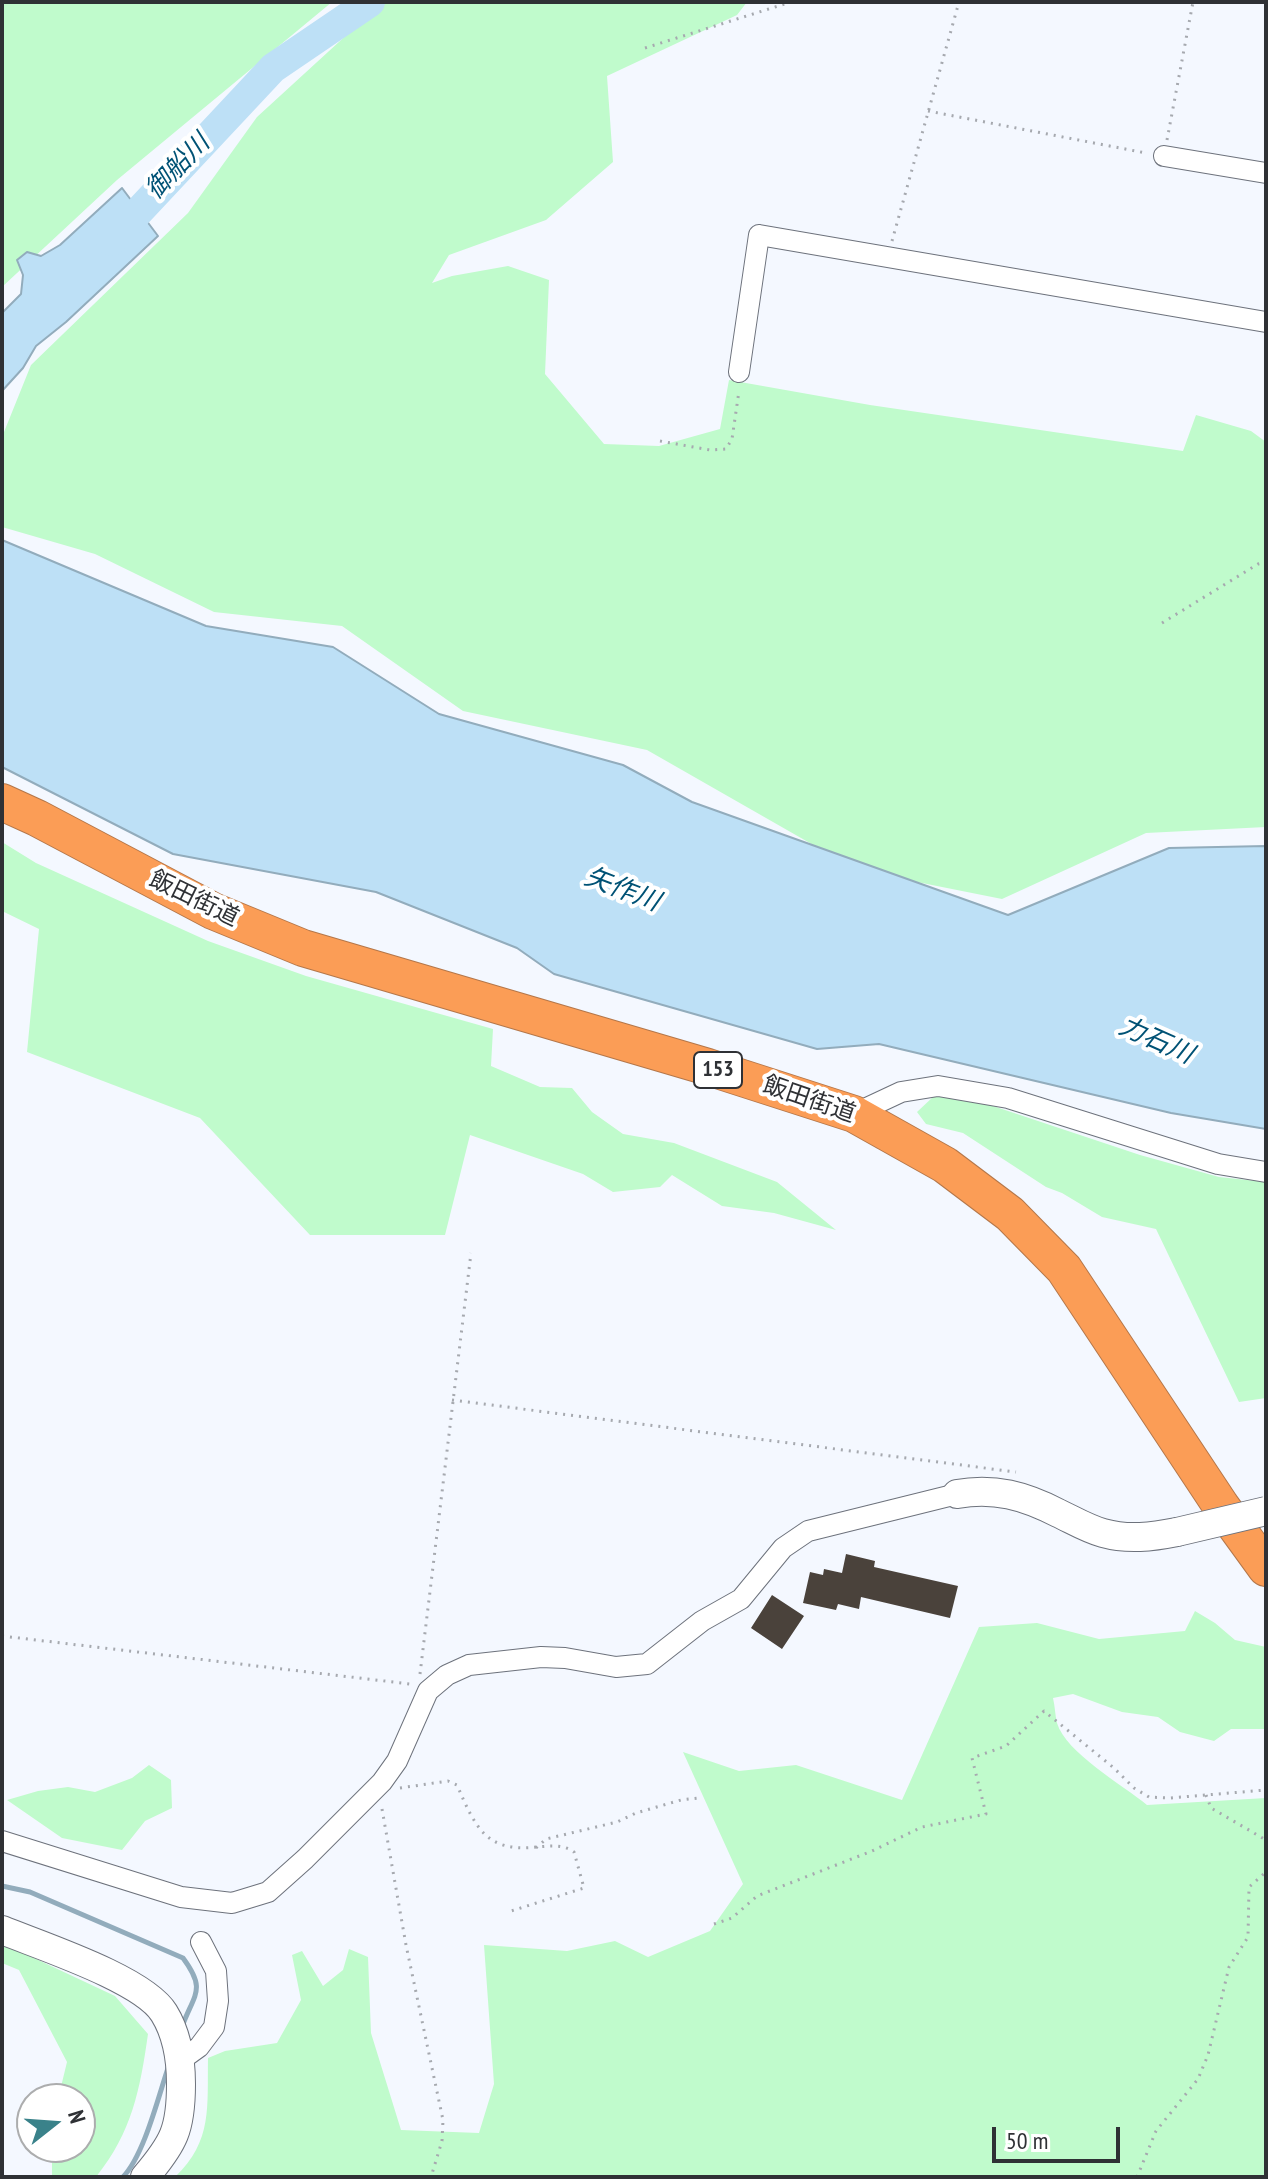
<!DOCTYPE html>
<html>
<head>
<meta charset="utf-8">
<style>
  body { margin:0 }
  #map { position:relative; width:1268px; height:2179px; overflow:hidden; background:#f4f8ff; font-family:"PT Sans Narrow",sans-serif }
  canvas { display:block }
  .frame { position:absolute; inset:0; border:4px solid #2f3135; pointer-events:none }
  .north { position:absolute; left:16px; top:2083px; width:80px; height:80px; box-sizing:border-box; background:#fff; border:2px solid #acadae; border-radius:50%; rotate:73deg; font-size:22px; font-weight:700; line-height:32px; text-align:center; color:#2f3135 }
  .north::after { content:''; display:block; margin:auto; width:28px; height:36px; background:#3a828a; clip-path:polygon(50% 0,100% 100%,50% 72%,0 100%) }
  .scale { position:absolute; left:992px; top:2127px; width:128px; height:36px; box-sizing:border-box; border:4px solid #2f3135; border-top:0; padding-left:10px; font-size:24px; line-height:28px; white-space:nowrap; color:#2f3135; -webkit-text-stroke:6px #fff; paint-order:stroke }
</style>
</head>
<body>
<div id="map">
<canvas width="1268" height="2179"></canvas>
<div class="frame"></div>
<div class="north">N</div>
<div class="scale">50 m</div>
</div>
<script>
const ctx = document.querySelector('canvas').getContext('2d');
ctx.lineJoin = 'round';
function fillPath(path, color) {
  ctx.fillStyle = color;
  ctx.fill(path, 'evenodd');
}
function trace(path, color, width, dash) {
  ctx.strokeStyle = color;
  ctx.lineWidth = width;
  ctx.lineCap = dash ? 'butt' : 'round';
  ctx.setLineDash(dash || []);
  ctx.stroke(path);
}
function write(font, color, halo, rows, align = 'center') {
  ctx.font = font + ' "PT Sans Narrow","Noto Sans JP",sans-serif';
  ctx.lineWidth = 8;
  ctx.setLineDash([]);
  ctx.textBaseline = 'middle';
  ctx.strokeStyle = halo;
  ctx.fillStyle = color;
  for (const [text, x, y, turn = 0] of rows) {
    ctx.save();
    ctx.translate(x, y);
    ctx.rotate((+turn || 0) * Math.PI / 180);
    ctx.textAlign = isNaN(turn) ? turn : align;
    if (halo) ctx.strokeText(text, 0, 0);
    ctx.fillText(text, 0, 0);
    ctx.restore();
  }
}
fillPath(new Path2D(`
  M2,2H332L117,180L2,287Z
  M339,2H747L737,15L607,76L613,162L546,220L449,255L432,283L452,276L508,266L549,280L545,374L604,444L659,446L720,429L729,380L870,405L1183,451L1196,415L1251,431L1266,442V827L1146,833L1002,899L857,870L647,750L463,711L342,626L214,612L95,554L2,527V437L31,365L188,213L257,117L364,19Z
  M2,842L36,863L208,941L306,976L493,1029L491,1066L540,1087L572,1088L592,1112L623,1134L674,1143L777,1182L836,1230L774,1213L722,1206L672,1175L660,1187L613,1192L583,1174L470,1135L445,1235H310L200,1118L27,1052L39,929L2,911Z
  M934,1096L987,1104L1140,1155L1219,1177L1266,1182V1398L1239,1402L1156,1229L1102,1217L1062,1193L1046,1187L963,1133L926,1124L917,1112Z
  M1195,1611L1215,1623L1235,1640L1266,1647V1729H1231L1214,1741L1180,1732L1158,1717L1122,1712L1073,1694L1053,1698C1055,1706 1055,1715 1057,1723C1066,1753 1123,1785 1147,1805L1266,1798V2177H175C213,2141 207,2106 208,2058L225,2051L277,2043L301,2000L292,1955L302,1951L323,1986L343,1970L349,1949L368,1957L371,2033L401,2130L479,2133L494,2084L484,1945L567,1951L615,1941L648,1957L710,1931L743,1884L683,1752L739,1771L796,1765L902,1800L979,1627L1037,1623L1099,1639L1185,1631Z
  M149,1765L171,1780L172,1808L145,1821L122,1850L62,1838L7,1800L38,1791L68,1787L95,1792L132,1778Z
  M2,1943L115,1996L148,2034C140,2090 132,2132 96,2177H52V2147H80V2099H58L67,2062L19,1970L2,1963Z`), '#c0fbcc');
const water = new Path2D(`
  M122,188L158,236L66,322L36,346L23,368L2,391V313L21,294L23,275L17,260L27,252L41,256L60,245Z
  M2,540L206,626L333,647L439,714L623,765L692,802L1008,915L1169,848L1266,846V1129L1171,1113L879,1044L817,1049L554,974L517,948L376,892L173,854L2,767Z`);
fillPath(water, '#bde0f6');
trace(water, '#92acbc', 2);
trace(new Path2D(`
  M2,1886L30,1892L183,1958C206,1989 195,1993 183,2024
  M123,2177C144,2155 158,2098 168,2068`), '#92acbc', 5);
trace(new Path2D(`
  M111,241L273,68L370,2`), '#bde0f6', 30);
fillPath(new Path2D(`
  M846,1554L875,1561L874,1567L958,1586L950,1618L861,1597L859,1609L838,1604L836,1610L803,1603L810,1572L823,1575L824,1569L842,1573Z
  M772,1595L804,1616L782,1649L751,1628Z`), '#4a423b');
const street = new Path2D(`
  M1164,156L1266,173
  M739,372L759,235L1266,322
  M854,1114L901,1092L938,1086L1008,1098L1218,1164L1266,1172
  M2,1841L181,1897L232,1903L268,1892L305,1859L382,1782L397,1761L428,1691L447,1675L469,1665L541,1657L565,1658L616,1667L647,1664L702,1621L741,1599L783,1548L808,1531L957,1494
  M181,2060L199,2047L214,2027L218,2001L216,1971L201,1942`);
const secondary = new Path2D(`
  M957,1494C994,1487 1025,1496 1058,1513C1073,1520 1088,1529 1103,1533C1128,1540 1152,1537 1177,1532
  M2,1930C41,1946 143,1979 164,2013C177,2034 181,2060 181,2084C181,2129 174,2143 145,2177`);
const highway = new Path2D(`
  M2,802L37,818L213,911L303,948L708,1067L854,1114L945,1165L1010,1214L1064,1269L1221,1506L1266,1568`);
trace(street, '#6d727c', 22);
trace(secondary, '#6d727c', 30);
trace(highway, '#b4774a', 38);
trace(new Path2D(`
  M645,48L791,2
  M928,111L1146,153
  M1167,140L1193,2
  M892,241L959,2
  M660,441L710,450L726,449L732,439L739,391
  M1162,623L1258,564L1266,562
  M452,1400L1016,1472
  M2,1636L410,1684
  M420,1674L471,1253
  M400,1788L448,1781L457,1785C475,1826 485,1853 537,1847C550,1846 563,1844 574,1852L584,1888L511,1911
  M1206,1795L1211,1808L1266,1840
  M382,1809L406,1945L443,2120L442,2141L431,2177
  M536,1848L546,1839L617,1822L636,1813L681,1800L698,1798
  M714,1924L732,1918L757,1896L872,1851L922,1827L986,1814L972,1758L1006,1746L1044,1711L1114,1768L1134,1788L1149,1797L1170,1798L1266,1790
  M1137,2177L1156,2131L1198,2079L1208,2055L1229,1967L1248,1937L1249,1887L1266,1872`), '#a6a9af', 3, [2, 6]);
trace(street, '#fff', 20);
trace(secondary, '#fff', 28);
trace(highway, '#fb9d56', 36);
const secondaryBridge = new Path2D(`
  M1177,1532L1266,1511`);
trace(secondaryBridge, '#6d727c', 30, []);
trace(secondaryBridge, '#fff', 28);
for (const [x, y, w] of [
  [718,1070,48]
]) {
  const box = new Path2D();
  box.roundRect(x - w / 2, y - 18, w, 36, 6);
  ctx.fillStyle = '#fff';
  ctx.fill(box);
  trace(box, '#2f3135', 2);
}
write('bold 22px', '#2f3135', null, [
  ["153",718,1070]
]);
write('24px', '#2f3135', '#fff', [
  ["飯田街道",194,899,26],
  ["飯田街道",809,1100,19]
]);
write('italic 26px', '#005275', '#fff', [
  ["御船川",178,167,-46],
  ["矢作川",622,890,21],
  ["力石川",1156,1041,24]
]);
</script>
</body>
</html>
